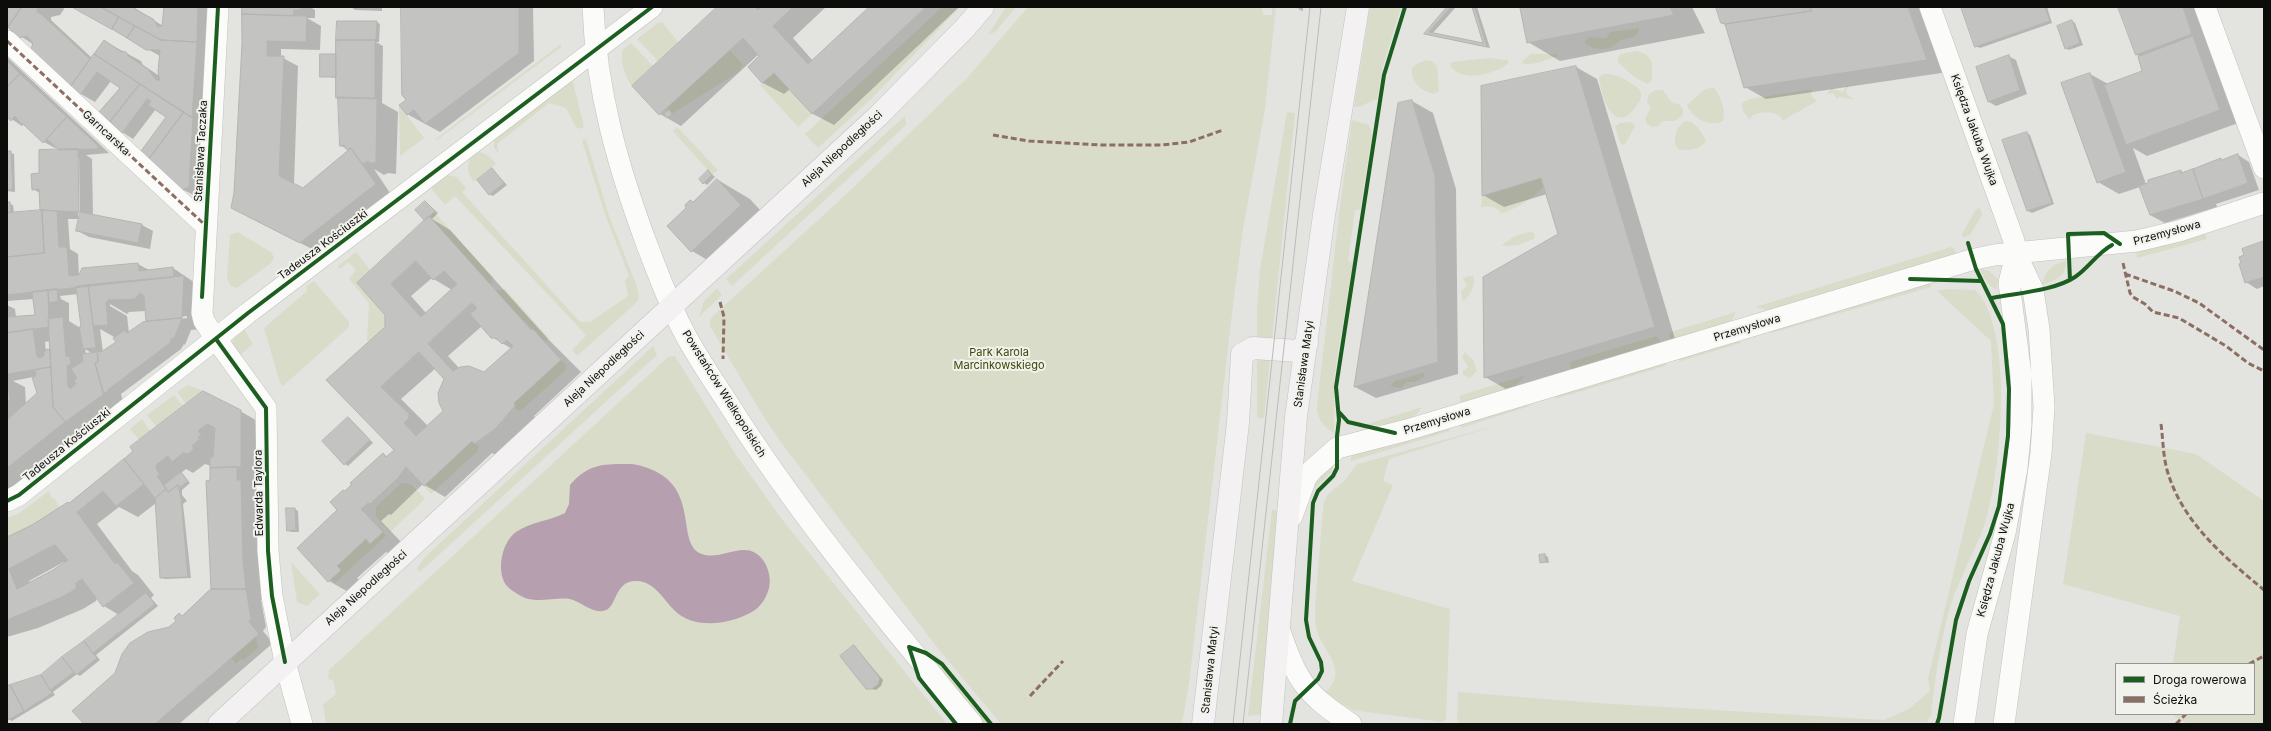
<!DOCTYPE html>
<html>
<head>
<meta charset="utf-8">
<style>
  body { margin:0 }
  #map { position:relative; width:2271px; height:731px; overflow:hidden; background:#e3e4e0; font-family:Inter,sans-serif }
  canvas { display:block }
  .frame { position:absolute; inset:0; border:8px solid #0c0d0b; pointer-events:none }
  .legend { position:absolute; left:2115px; top:663px; width:140px; height:52px; box-sizing:border-box; background:#f1f2ec; border:1px solid #959692; margin:0; padding:5px 7px; list-style:none; font-size:12px; color:#0c0d0b }
  .legend li { display:flex; align-items:center; gap:8px; height:20px }
  .legend b { width:20px; border:1px solid #959692 }
</style>
</head>
<body>
<div id="map">
<canvas width="2271" height="731"></canvas>
<div class="frame"></div>
<ul class="legend">
<li><b style="height:5px;background:#1b5e20"></b>Droga rowerowa</li>
<li><b style="height:5px;background:#8d6e63"></b>Ścieżka</li>
</ul>
</div>
<script>
const ctx = document.querySelector('canvas').getContext('2d');
ctx.lineJoin = 'round';
function fillPath(path, color) {
  ctx.fillStyle = color;
  ctx.fill(path, 'evenodd');
}
function trace(path, color, width, dash) {
  ctx.strokeStyle = color;
  ctx.lineWidth = width;
  ctx.lineCap = dash ? 'butt' : 'round';
  ctx.setLineDash(dash || []);
  ctx.stroke(path);
}
function write(font, color, halo, rows, align = 'center') {
  ctx.font = font + ' Inter,sans-serif';
  ctx.lineWidth = 4;
  ctx.setLineDash([]);
  ctx.textBaseline = 'middle';
  ctx.strokeStyle = halo;
  ctx.fillStyle = color;
  for (const [text, x, y, turn = 0] of rows) {
    ctx.save();
    ctx.translate(x, y);
    ctx.rotate((+turn || 0) * Math.PI / 180);
    ctx.textAlign = isNaN(turn) ? turn : align;
    if (halo) ctx.strokeText(text, 0, 0);
    ctx.fillText(text, 0, 0);
    ctx.restore();
  }
}
fillPath(new Path2D(`
  M942,7H960L870,100L818,148L805,134Z
  M1006,7H1016L995,32L988,35Z
  M1028,7H1262L1263,15H1272V7H1276L1265,109L1243,229L1233,305L1189,683L1182,724H1001L936,646L780,441L760,411L710,326V320L714,315L840,200L967,78Z
  M1370,7H1401L1383,66L1377,99L1361,106L1354,107Z
  M662,22L679,43L658,61L637,39L658,23Z
  M1639,28V32L1634,37L1619,41C1612,51 1594,52 1585,43L1586,39L1590,37L1606,38L1610,32Z
  M631,43L653,66L632,86C626,79 620,62 622,52C623,48 628,46 631,43Z
  M561,44V47L437,140L436,139Z
  M730,50L743,65L739,72L672,114L667,108Z
  M1637,51C1655,56 1652,63 1652,80L1648,84L1634,77L1618,62V57L1621,54Z
  M1530,54H1557L1558,56C1548,59 1531,67 1521,63Z
  M1489,58L1507,60L1509,63C1495,74 1461,84 1450,65L1452,62Z
  M1426,60L1432,61L1437,66L1439,91L1433,94C1421,91 1410,81 1412,68L1418,63Z
  M774,73L812,114L798,127L760,85Z
  M1603,74C1612,73 1621,77 1629,82C1634,85 1640,88 1641,94C1642,99 1639,102 1637,105C1615,139 1601,97 1599,77Z
  M570,82H573L584,127L579,129L576,127L566,108L549,103L497,144L499,154L494,148V139Z
  M1847,85L1849,86L1846,90L1847,95L1854,99L1839,97L1837,99L1833,93L1827,94L1831,88L1843,92Z
  M1710,88H1714C1721,97 1726,111 1723,121C1710,128 1692,118 1687,105L1704,90Z
  M1656,90H1663L1672,103L1679,104L1683,109V115L1675,121H1662L1659,126L1652,127L1647,124L1645,119L1651,107L1647,102L1649,94Z
  M1806,90H1812L1811,95L1817,101L1782,121L1781,117C1773,111 1761,111 1752,116L1750,120L1743,111L1742,103L1749,99Z
  M399,105L424,138L400,156Z
  M1287,112L1295,113L1264,418H1257V310L1260,269Z
  M905,116L906,125L732,286L726,279Z
  M1352,120L1369,125L1372,134L1360,210H1355L1348,261L1353,262L1334,378V433C1323,427 1317,418 1317,406L1340,206Z
  M1685,121C1696,121 1701,132 1706,141C1702,149 1686,152 1678,149C1671,140 1677,126 1685,121Z
  M1632,122L1635,126L1626,143L1622,145L1620,143L1615,126L1620,123Z
  M677,127L718,170L712,175L673,131Z
  M586,139L608,213L637,287L639,299L636,303L577,356L572,350L586,335L455,196L445,205L433,191L431,186L446,175L457,177L466,188L462,192L580,322H590L628,296L625,280L629,276L605,214L582,141Z
  M480,152L489,156L496,164L474,182C467,173 466,165 472,155Z
  M1541,178L1544,186C1531,200 1518,208 1500,214L1501,212C1497,207 1486,205 1481,208L1482,196Z
  M1980,208L1982,215L1970,235L1963,238L1962,234L1976,209Z
  M434,212L493,277L491,286L429,216Z
  M238,232L271,252L274,257L271,263L237,288L230,285L227,278L230,235Z
  M1529,232L1535,233L1534,239L1518,245L1503,246L1502,245L1515,236Z
  M2205,233L2207,239L2137,258L2136,252Z
  M1951,247L1954,248L1956,254L1768,310L1755,307Z
  M356,252L370,270L357,283L385,315V327L368,342L367,340L369,303L349,279L356,270L348,262L341,268L337,267Z
  M2066,261C2066,277 2056,280 2042,285C2044,272 2053,263 2066,261Z
  M1980,269L1989,271L1999,280L1996,290L1987,283Z
  M1467,276H1473C1477,284 1469,297 1463,302L1461,292L1467,285L1463,279Z
  M314,281L349,322V327L283,386L280,383L264,328L307,291L306,287Z
  M1930,281L1931,287L1771,333V331Z
  M717,288L722,295L699,317L704,301Z
  M505,289L549,338L545,342L495,291Z
  M1947,289L1975,290C2015,328 2001,474 1985,523C1975,552 1959,578 1950,607C1940,643 1935,679 1931,715L1927,722L1460,724L1457,720L1458,692L1597,703L1884,720L1909,709L1930,691L1928,679L1994,404L1991,341L1937,291Z
  M1736,312L1732,320L1728,322L1670,340L1669,335L1671,332Z
  M244,329L253,344L238,357L232,343L236,334Z
  M1656,336L1659,338L1660,342L1571,369L1569,362Z
  M1739,338L1741,343L1681,361L1676,359Z
  M653,346L657,355L420,572L417,569L425,557Z
  M1465,352L1473,360L1477,371L1470,378L1463,375V371L1468,367L1462,357Z
  M675,356L736,455L781,518L947,724H326L323,704L336,694L333,680L328,679L329,670L668,357Z
  M561,360L566,365L565,371L522,410H516L514,403Z
  M1666,361L1667,364L1665,366L1555,399L1557,396Z
  M1422,373H1425L1424,377L1416,382H1406L1402,388L1390,386L1395,381Z
  M1526,375L1515,386L1461,403L1459,396Z
  M188,385L203,391L186,404L177,392Z
  M174,395L183,406L157,428L147,415Z
  M1526,405L1530,406L1461,428L1459,423Z
  M1422,407C1412,426 1383,425 1365,425Z
  M142,419L151,432L139,440L130,429Z
  M1501,424L1389,459L1383,481L1393,485L1352,581L1450,609L1446,719L1442,722L1352,710L1324,694C1352,669 1321,653 1316,626C1314,612 1316,596 1317,582C1319,558 1321,533 1323,508C1325,491 1336,490 1346,479C1351,474 1352,468 1358,464Z
  M1448,426L1450,431L1351,461V455Z
  M2086,433L2196,454L2264,501V724H2189L2176,718L2174,714H2254V664H2173L2180,616L2063,584Z
  M472,441L478,445V451L431,494L424,486Z
  M1334,464L1331,473L1312,491V484Z
  M401,483L411,484L425,499L390,532L376,517V507Z
  M49,491L52,499L54,498L60,507L32,525L7,537V518L18,514Z
  M1272,510H1277L1261,715L1248,716Z
  M383,532L386,536L335,583L331,579L341,570L337,566L366,539L370,544Z
  M291,562L320,594L307,606L297,602Z
  M256,636L258,648L244,660L241,659L236,664L231,658Z
  M928,656L942,667L989,724H984Z`), '#d9dcc9');
fillPath(new Path2D(`
  M632,464C707,477 672,544 702,554C723,562 748,535 765,563C769,571 771,579 769,588C767,596 762,605 755,610C734,624 694,631 674,610C663,599 655,582 637,581C613,580 618,609 603,611C592,613 581,602 570,599C555,597 540,603 525,598C519,595 510,590 506,585C496,570 502,542 516,532C530,522 549,521 565,513L569,504L570,485C589,463 604,464 632,464Z`), '#b69fae');
fillPath(new Path2D(`
  M7,7H63L64,9L60,15L51,17V20L92,58L104,41L141,61L143,65L161,77L160,56L73,7H133L163,26L165,7H214L204,195L197,197L182,189L167,117L156,109L133,139L122,132L121,88L111,81L95,102L81,94L32,49L34,45L7,27Z
  M244,7H310L315,10V18H307L321,26L320,50L281,49V57L298,66L294,184L303,189L349,150L341,146L337,78L321,76L336,55L377,22L380,24L379,42H376L383,46L382,103L398,112L396,174L388,173L384,175L374,169L390,193L316,251L247,216L235,193Z
  M351,7H382V11L355,10Z
  M402,7H533L534,61L440,132L407,114Z
  M719,7H826L793,38L813,61L871,7L958,8L834,125L813,114L790,89L784,94L763,83L749,67L761,56L759,54L681,126L660,114L633,86Z
  M1297,7H1303V11L1300,10Z
  M1449,7H1456L1432,34L1485,44L1473,7H1477L1490,48L1425,34Z
  M1522,7H1692L1705,33L1560,61L1528,42L1524,17L1521,15L1523,14Z
  M1717,7H1924L1948,72L1766,99L1745,87L1726,25L1722,23Z
  M1962,7H2047L2052,23L1980,48L1976,46Z
  M2119,7H2199L2241,122L2147,156L2133,148L2146,184L2181,171L2184,173L2238,155L2249,162L2259,190L2216,204L2217,207L2165,223L2150,215L2140,187L2119,194L2098,182L2090,74L2108,84L2144,71L2140,57L2136,54Z
  M2072,21L2075,23L2083,45L2069,50L2065,48Z
  M2008,56L2016,60L2027,94L1996,106L1989,102Z
  M7,57L109,153L86,155L92,159L93,216L142,225L153,231L150,249L89,237L78,231L80,219H68L70,249L78,254L79,277L138,264L149,270L173,268L204,289L202,329L191,330L185,345L184,344L181,349L121,394L124,406L19,486L7,489V305L15,309L16,317L36,315L34,299L7,301V203L13,205L14,213L43,211L41,210L40,193L33,189L40,174L61,151L57,147L55,148L44,142L24,124L22,126L7,116ZM77,158H79L80,217H78ZM78,294L82,329L69,321V303L61,299L60,296ZM110,304L127,314L129,312L146,311L147,322L129,333L127,316L110,306ZM187,316V318L172,320V318ZM100,329L116,338L117,342L103,352ZM51,341V352L46,351L45,342ZM85,349L93,354H86ZM103,352L99,355L96,353ZM33,377L38,393L26,404L25,387L13,381Z
  M1576,67L1597,79L1675,339L1506,389L1485,377L1559,234L1547,194L1504,207L1483,195Z
  M1412,101L1433,113L1456,189L1458,374L1376,398L1355,387L1399,104Z
  M2027,133L2030,135L2054,204L2032,213L2028,211L2003,141Z
  M7,152L14,154L15,192L7,191Z
  M492,169L507,185L493,196L489,194Z
  M708,171L715,177L707,185L704,183Z
  M718,180L750,199L773,224L723,269L692,251L693,203Z
  M426,202L438,213L432,219L450,230L549,340L581,372L534,416L536,418L496,455L492,453L445,497L423,484L391,515L389,514L381,521L403,544L391,555L386,552L357,578L361,582L350,593L329,581L339,510L345,492L383,454L388,457L395,450L327,380L386,327V315L358,283L426,221ZM432,278L452,290L426,313L411,296ZM482,326L492,337L512,349L485,374L459,368L448,356ZM436,368L446,379L444,411L428,426L401,399Z
  M2264,242V286L2257,289L2246,282L2243,263L2245,256Z
  M240,411L261,423L266,600H261L266,627L263,631L273,643L179,724H85L177,621L179,614L182,616L208,591H218L211,466L205,464L193,473L186,469L181,473L190,483L182,490V495L187,501L183,504L191,578L164,579L161,577L156,503L138,517L119,507L97,524L132,571L138,575L154,595L151,598L158,606L96,655L100,660L80,676L77,674L53,692L55,695L12,721L8,719L7,687L41,676L119,615L104,606L97,597L96,601L83,609L38,628L7,637V538L33,526L70,504L134,452ZM64,562L65,564L30,583L29,581Z
  M349,418L373,443L348,466L345,464Z
  M295,509L298,511L299,532H291L288,530Z
  M1545,555L1548,557L1549,563L1541,562Z
  M854,646L883,680L881,686L876,690L867,688Z`), '#0003');
const building = new Path2D(`
  M7,7H22L8,27H7Z
  M22,7H44L37,9V12L41,14L90,59L71,86L31,49L33,43L27,36L19,38L8,27Z
  M72,7H101L119,17L112,29Z
  M101,7H135V9L153,19L158,27L162,26L164,7H198L197,42L161,40Z
  M242,7H301V10H294L293,16L242,14Z
  M401,7H519V53L425,124L414,110L407,115L399,105L406,100L402,95Z
  M717,7H755L758,10L762,7H793L773,26L808,64L869,7H926L812,114L774,73L762,83L748,67L759,56L743,38L659,115L632,86Z
  M1447,7H1451L1429,32L1483,43L1472,7H1475L1487,47L1424,34Z
  M1670,7L1674,15L1527,43L1520,8Z
  M1716,7H1810L1811,11L1725,24L1721,23Z
  M1810,7H1908L1927,60L1744,88L1725,24L1811,11Z
  M1961,7H2045L2050,21L1975,47Z
  M2118,7H2183L2192,34L2136,55Z
  M242,14L307,16L306,42L267,41V56H284L279,176L303,188L351,148L376,184L300,243L231,208L234,193L242,43Z
  M119,17L135,26L127,38L112,29Z
  M2072,20L2080,43L2065,49L2057,26Z
  M337,21H377L376,40H336Z
  M135,26L161,40L197,42L192,118L94,54L104,40L120,51L126,52L128,56L148,69L156,80H160L158,72L160,50H146L127,38Z
  M2193,36L2220,110L2126,145L2104,85L2142,71L2138,57Z
  M336,40H375V98H336Z
  M94,54L140,84L110,122L99,112L120,88L97,72L80,95L71,86Z
  M320,54H336V77H320Z
  M2009,55L2020,90L1988,102L1976,67Z
  M7,61L20,74L7,87Z
  M1576,66L1655,327L1484,378L1483,277L1558,234L1541,178L1482,196L1481,86Z
  M2090,73L2126,172L2097,183L2061,83Z
  M20,74L67,117L43,143L23,124H21L15,116L11,121L7,117V87Z
  M140,84L184,112L149,159L141,151L166,117L148,105L151,101L147,99L122,133L110,122Z
  M338,97L377,99L376,163H368L369,161L362,164L351,148L347,150L344,145L340,146Z
  M1412,100L1435,176L1438,362L1354,387L1398,103Z
  M669,110L672,114L667,118L664,114Z
  M184,112L193,118L189,187L182,190L149,159Z
  M67,117L98,146V149L59,150L47,139Z
  M2027,132L2052,203L2027,211L2002,140Z
  M78,149L79,212L40,210L39,189L32,190L31,174L39,173V150Z
  M7,151H11L13,189H11V191L7,189Z
  M2238,154L2248,183L2203,199L2193,169L2221,158V160Z
  M492,168L504,183L489,195L477,180Z
  M2193,169L2203,199L2150,215L2139,186L2148,183V180L2181,170V173Z
  M708,170L712,175L703,184L699,179Z
  M717,179L741,205L691,252L667,226L686,208L685,205L690,200L693,202Z
  M425,201L435,211L425,221L415,210Z
  M7,202H10L11,212L7,213Z
  M42,210L44,253L7,257V213Z
  M42,210L57,211L59,247H67L69,276L79,275L82,268L138,263L139,271L173,267L174,277L7,295V257L44,253Z
  M80,212L142,224L138,243L76,231Z
  M429,216L531,330L533,329L561,360L514,403L515,406L495,429L474,444L472,441L424,486L406,467L398,478L370,504L368,503L361,509L383,532L370,544L366,539L337,566L341,570L328,582L297,548L337,510L330,502L343,490L345,491L352,484L350,483L383,453L386,457L394,450L326,380L385,327V315L357,283ZM416,261L433,280L444,271L457,284L421,317L391,284ZM472,303L477,308L470,314L491,338H496L502,344L507,340L513,346L484,372L469,366L460,367L453,371L428,344ZM419,352L444,379L438,393L439,403L443,411L416,436L404,423L409,418V414L381,387Z
  M2264,241V277L2245,283L2239,264L2241,263L2239,257L2244,255L2242,249Z
  M184,276L182,318L146,321L144,296L140,293L135,299L108,300L106,303L108,325L93,326L88,285Z
  M88,285L96,348L83,349L79,327H81L76,287Z
  M57,289L58,301L49,303L48,290Z
  M48,290L49,327L7,333V317L35,315L32,292Z
  M63,317L66,356L70,357L71,364L67,366L68,386L70,389L76,384L74,381L77,378L71,369L83,361L82,354L97,352L98,362L95,363L104,394L65,422L53,407L48,319Z
  M182,318L174,339L172,338L170,343L109,389L106,393H103L95,363L98,362V354L116,342L113,338L125,330L127,333L143,322Z
  M33,329L37,356L39,358L44,356V352L47,349L50,350L51,367L7,374V333Z
  M51,367L53,407L65,422L7,468V420L37,393L32,377L36,376L35,370Z
  M203,391L241,410V467L210,468V457H213L215,428L207,424L198,431L202,435L198,437L200,439L192,446L194,448L189,454L183,453L172,462L168,456L157,464L156,469L160,474L157,476L166,489L155,498L124,459L133,451L130,447Z
  M7,392H9L10,399L8,401L7,414Z
  M348,417L370,440L344,465L322,441Z
  M124,459L144,484L116,506L103,491L77,512L115,564L117,562L134,583L103,607L82,579L76,583V589L62,597L7,620V537L32,525L68,502L69,503ZM55,545L68,560L53,570L17,589L9,569Z
  M237,467V480H241L243,561L246,589H211L206,481L210,480V468Z
  M181,472L188,481L179,488L178,485L168,492L164,485Z
  M178,485L181,498L188,577L160,578L155,498L166,489L168,492Z
  M286,508H295L296,530L287,531Z
  M1545,554L1546,562L1540,563L1539,555Z
  M211,589H246L251,618L249,622L259,634L155,724H84L72,711L115,673L122,654L130,643L148,632L169,627L176,621L174,618L179,613L182,616Z
  M146,593L155,604L93,653L84,641Z
  M84,641L97,658L76,675L62,657Z
  M854,645L880,678L878,684L872,689H866L840,656Z
  M62,657L74,672L50,690L41,675Z
  M41,675L52,693L24,711L10,685Z
  M10,685L24,711L8,720L7,686Z`);
fillPath(building, '#c3c4c1');
trace(building, '#b4b4b1', 1);
const street = new Path2D(`
  M218,7L202,313L204,321L216,339L266,408L268,551L272,596L285,662L302,724
  M593,7C596,90 618,167 647,245C659,276 670,307 686,336C698,358 712,379 726,400C798,515 886,619 972,724
  M1930,7L2014,241L2016,254L2033,290L2039,329L2044,407L2041,453L2004,724
  M2205,7L2264,168
  M7,41L205,225
  M7,501L19,495L248,313L652,7
  M1292,516L1306,478L1312,470L1337,448L1407,430L1971,260L1994,255L2137,241L2179,231L2264,203
  M1279,629C1298,682 1303,692 1351,724
  M1964,724L1977,634L2005,533L2017,468L2021,425V375L2009,283L2016,254`);
const secondary = new Path2D(`
  M219,724L878,116L965,28L983,7
  M1203,724L1238,423L1242,354L1253,348L1298,351L1307,343
  M1271,724L1296,417L1324,215L1358,7`);
trace(street, '#c1c2bf', 22);
trace(secondary, '#c1c2bf', 23);
trace(street, '#fbfbfa', 21);
trace(secondary, '#f4f1f3', 22);
trace(new Path2D(`
  M1233,724L1310,7
  M1243,724L1321,7`), '#bbb', 1);
trace(new Path2D(`
  M7,41L205,225
  M993,135L1029,141L1100,145H1162L1189,142L1223,130
  M2123,263L2130,293L2133,297L2145,304L2153,312L2179,318L2226,346L2248,363L2264,371
  M2125,274L2174,291L2199,303L2264,350
  M720,302L724,317L723,359
  M2161,424C2163,439 2163,455 2167,470C2182,522 2223,556 2264,590
  M2249,664L2264,656
  M1030,696L1063,661
  M2176,724L2186,714`), '#8d6e63', 3, [6, 3]);
trace(new Path2D(`
  M1910,279L1981,281
  M2070,280L2068,234L2104,233L2120,244
  M202,297L218,7
  M1992,298C2016,293 2054,291 2075,277C2089,268 2097,253 2112,245
  M216,339L266,408L268,551L272,596L285,662
  M1339,412L1348,422L1395,433
  M7,501L19,495L248,313L652,7
  M909,647L926,653L942,664L991,724
  M909,647L919,678L956,724
  M1290,724L1295,701L1318,679L1322,671L1321,662L1309,637L1306,620L1313,503L1318,491L1333,476L1337,468V436L1339,420L1336,387L1384,75L1405,7
  M1937,724L1939,718L1956,620L1969,581L1990,534L1999,506L2008,436L2009,389L2003,324L1976,269L1968,243`), '#1b5e20', 4);
write('11px', '#0c0d0b', '#f1f2ec', [
  ["Księdza Jakuba Wujka",1974,130,70],
  ["Garncarska",106,133,43],
  ["Aleja Niepodległości",842,149,-43],
  ["Stanisława Taczaka",201,151,-87],
  ["Przemysłowa",2167,233,-15],
  ["Tadeusza Kościuszki",323,245,-37],
  ["Przemysłowa",1747,328,-17],
  ["Stanisława Matyi",1304,364,-82],
  ["Aleja Niepodległości",604,369,-43],
  ["Powstańców Wielkopolskich",724,394,58],
  ["Przemysłowa",1437,421,-17],
  ["Tadeusza Kościuszki",67,445,-39],
  ["Edwarda Taylora",259,493,-91],
  ["Księdza Jakuba Wujka",1996,560,-75],
  ["Aleja Niepodległości",366,588,-42],
  ["Stanisława Matyi",1210,670,-84]
]);
write('11px', '#3c4305', '#f1f2ec', [
  ["Park Karola",999,353],
  ["Marcinkowskiego",999,366]
]);
</script>
</body>
</html>
